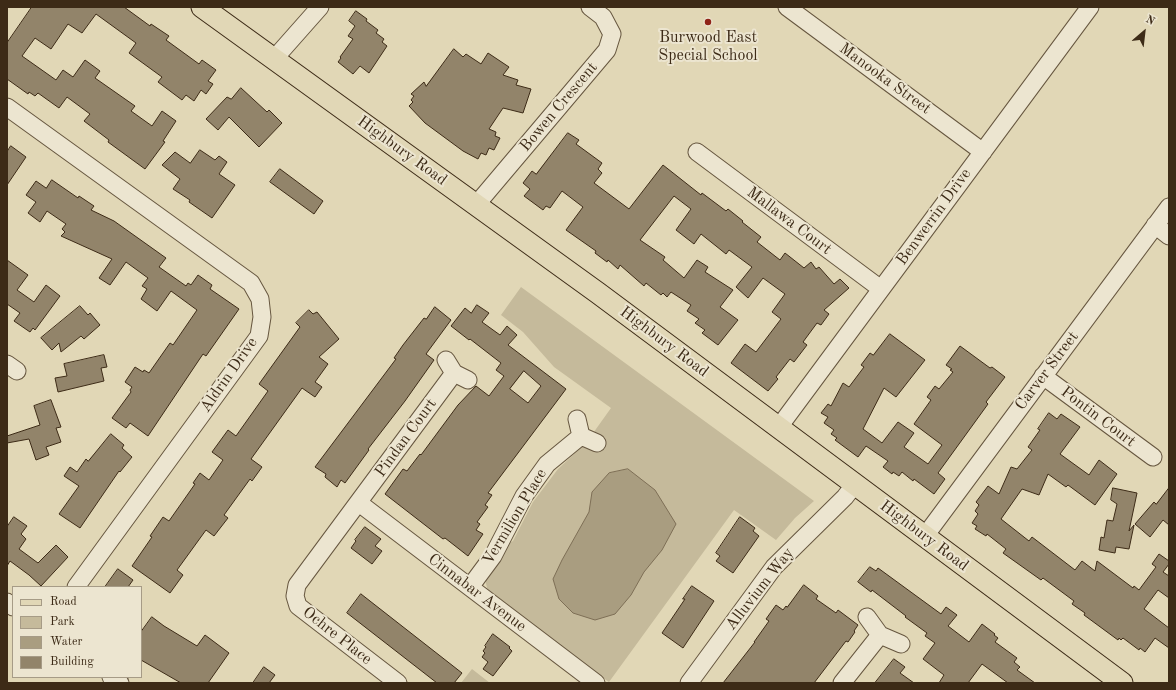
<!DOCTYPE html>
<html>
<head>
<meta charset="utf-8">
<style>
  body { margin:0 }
  #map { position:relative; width:1176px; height:690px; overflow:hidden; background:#e1d7b6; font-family:"Old Standard TT",serif }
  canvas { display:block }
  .frame { position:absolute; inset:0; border:8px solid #3d2b17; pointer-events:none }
  .legend { position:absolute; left:12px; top:586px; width:130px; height:92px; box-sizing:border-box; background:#ece5d0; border:1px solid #a69b86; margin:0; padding:5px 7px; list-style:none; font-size:12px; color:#3d2b17 }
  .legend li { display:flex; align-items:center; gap:8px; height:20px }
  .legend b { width:20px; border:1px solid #a69b86 }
  .north { position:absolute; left:1124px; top:12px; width:40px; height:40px; -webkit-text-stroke:3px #ece5d0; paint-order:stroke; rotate:28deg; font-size:11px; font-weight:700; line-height:16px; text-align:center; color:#3d2b17 }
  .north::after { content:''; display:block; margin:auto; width:14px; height:18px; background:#3d2b17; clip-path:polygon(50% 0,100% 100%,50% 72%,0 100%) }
</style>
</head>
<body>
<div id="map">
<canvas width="1176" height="690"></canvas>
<div class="frame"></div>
<ul class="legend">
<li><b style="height:5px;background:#e1d7b6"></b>Road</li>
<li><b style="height:11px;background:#c5ba9b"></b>Park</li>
<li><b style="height:11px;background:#a99d80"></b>Water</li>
<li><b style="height:11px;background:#92846a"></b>Building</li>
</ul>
<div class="north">N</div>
</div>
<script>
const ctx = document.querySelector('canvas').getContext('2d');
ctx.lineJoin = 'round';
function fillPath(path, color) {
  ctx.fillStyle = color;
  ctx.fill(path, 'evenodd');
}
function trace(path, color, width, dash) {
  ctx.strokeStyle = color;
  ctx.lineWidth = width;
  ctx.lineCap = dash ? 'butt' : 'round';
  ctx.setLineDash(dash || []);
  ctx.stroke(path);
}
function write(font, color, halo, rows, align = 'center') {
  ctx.font = font + ' "Old Standard TT",serif';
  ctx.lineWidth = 4;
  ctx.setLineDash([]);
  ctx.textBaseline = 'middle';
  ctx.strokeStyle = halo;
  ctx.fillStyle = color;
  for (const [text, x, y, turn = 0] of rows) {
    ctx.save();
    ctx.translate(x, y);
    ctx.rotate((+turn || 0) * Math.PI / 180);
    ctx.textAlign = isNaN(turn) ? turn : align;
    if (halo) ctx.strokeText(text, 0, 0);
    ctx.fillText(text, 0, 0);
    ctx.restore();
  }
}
fillPath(new Path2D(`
  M521,287L814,501L795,518L776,540L734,510L609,682L549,640L488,592L485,579L505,545L513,541L533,502L558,469L586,443L611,408L554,367L523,332L501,315Z
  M472,669L490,683H461Z`), '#c5ba9b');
const water = new Path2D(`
  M628,469L655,490L676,524L662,550L644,572L631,595L615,614L595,620L573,613L559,599L553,579L562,560L589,512L592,492L609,473Z`);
fillPath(water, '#a99d80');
trace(water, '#7e6f56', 1);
const building = new Path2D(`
  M32,7H124L150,26L151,24L169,36L166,40L199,64L202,60L216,70L208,81L213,84L206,94L201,90L194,101L186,95L182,100L158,82L162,77L129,53L136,43L96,14L82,33L68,24L51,49L35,38L22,56L56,80L63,70L73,77L85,60L100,71L95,78L135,106L131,111L152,126L162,111L176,121L163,141L165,142L145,169L108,142L109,140L84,121L90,114L67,97L59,108L38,93L35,96L29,92L28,94L7,79V43Z
  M356,11L367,19L366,21L378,30L376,33L384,39L382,42L387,46L369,73L360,66L353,74L338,62L341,58L340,57L353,39L348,36L355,26L349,21Z
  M454,49L463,57L466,54L481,64L488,53L509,67L503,75L518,80L516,85L531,89L523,113L503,108L489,129L496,132L495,136L500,138L494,150L489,148L486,155L481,153L478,159L463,151L425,123L409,106L413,102L411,100L414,96L411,94L424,82L426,86Z
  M241,88L267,112L269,110L282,123L259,147L229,117L218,130L206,119L227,97L231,99Z
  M568,133L579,140L576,144L602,163L598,169L602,173L594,183L629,209L663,165L701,195L702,193L726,211L728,209L743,221L742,222L761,237L757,242L780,260L785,253L804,268L811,262L816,269L819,267L834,284L840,279L849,288L824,310L829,314L821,325L817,323L803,342L807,345L794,362L790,359L776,377L778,379L768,391L731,363L745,344L756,352L781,319L772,312L785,294L763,278L748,298L736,287L752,267L729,250L726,254L701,234L694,244L676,230L691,209L674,196L640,240L665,257L663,260L684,278L697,260L708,267L705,272L733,290L720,307L738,320L718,345L702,333L705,330L695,323L699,319L687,311L691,305L671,292L667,297L663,293L661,295L646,283L644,286L620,265L618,269L608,260L607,262L595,253L596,251L566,230L583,207L562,191L550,208L546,206L543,210L524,196L530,189L523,183L532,171L536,174Z
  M11,146L26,157L7,185V152Z
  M200,150L215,160L219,156L227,162L219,174L235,185L212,218L189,202L190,200L173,189L180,179L162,165L175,152L190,163Z
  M280,169L323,201L314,214L270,182Z
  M52,180L78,198L79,196L94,206L91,210L114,221L166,258L159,267L186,286L188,283L191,285L198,275L212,285L210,289L239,309L206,356L203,354L148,436L130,423L126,428L112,418L131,392L130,390L132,387L125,382L135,367L143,372L144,370L149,373L170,343L173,345L197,310L171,291L157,311L141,299L147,289L142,286L148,278L126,262L110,285L99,278L112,259L61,236L65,232L62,229L66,224L47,211L40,222L28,213L36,202L26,195L36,181L46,188Z
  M7,260L28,275L17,290L34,302L46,285L60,296L35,330L33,328L30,332L14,321L20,313L7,304Z
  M477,305L489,313L482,322L500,335L507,326L517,335L508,345L566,389L488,493L492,495L485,505L488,507L477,522L480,524L476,530L483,534L468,556L445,538L443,539L385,494L403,469L407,471L420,454L421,455L458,405L476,386L489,396L504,376L496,370L501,363L470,339L469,340L451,326L465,308L471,313ZM524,371L541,386L528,403L510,389Z
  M80,306L88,315L90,313L100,325L84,339L81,336L61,352L59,343L52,350L41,338Z
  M435,307L451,320L426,354L434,360L405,401L368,449L369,450L345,483L341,480L337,487L325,477L326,474L315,467L396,359L394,358L403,345L424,318L426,319Z
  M309,310L313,314L317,312L339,339L319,357L328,364L315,382L322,387L315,397L302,388L251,459L262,467L252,481L250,479L224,515L228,518L214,536L206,530L177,570L183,575L170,593L132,566L152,537L150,536L163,517L169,521L195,484L193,483L200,473L209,480L223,460L212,452L228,430L236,436L268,391L259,384L300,327L296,323Z
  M890,334L925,360L896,397L884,388L863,429L882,443L898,422L914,433L904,447L928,464L942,445L914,424L931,400L927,397L935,386L939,389L953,372L950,370L952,369L946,365L960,346L990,368L992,367L1005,377L986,402L988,404L938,473L945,479L934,494L914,479L913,481L902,472L899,476L893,472L892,474L883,467L888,461L866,446L858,457L835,440L837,438L831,434L834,430L824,423L828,417L821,413L828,404L831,406L843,383L849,387L864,367L861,365L870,353L873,355Z
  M104,355L107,367L101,368L104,381L58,392L55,378L67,376L64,364Z
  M51,400L61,427L56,428L61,442L46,447L49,455L36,460L29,439L7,443V436L40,425L34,406Z
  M1049,413L1057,419L1061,414L1080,427L1060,454L1089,475L1099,460L1117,474L1095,505L1068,485L1066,487L1048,474L1039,495L1022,489L1001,519L1029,541L1032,537L1075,570L1082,561L1095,571L1097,561L1133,588L1134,586L1139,590L1156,567L1152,564L1159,554L1169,561V564L1163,572L1169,576V598L1158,590L1144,609L1169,628V648L1155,638L1145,652L1140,648L1139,650L1123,638L1121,640L1119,638L1118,640L1084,615L1085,613L1072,604L1074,601L1043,578L1041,580L1003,553L1006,549L987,534L986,536L975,529L977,526L972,523L978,514L975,511L979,505L976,502L988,486L999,494L1011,467L1017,469L1032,450L1028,447L1040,430L1038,429Z
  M111,434L124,445L122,448L132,457L120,472L119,471L80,528L59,514L79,486L64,476L70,467L77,472L86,459L88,461Z
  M1113,488L1137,493L1129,531L1134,525L1129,549L1116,547L1115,553L1099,550L1101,537L1104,538L1107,520L1113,521L1117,504L1111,500Z
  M1169,488V525L1163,520L1150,537L1135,524L1154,502L1156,504Z
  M14,517L27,526L21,534L26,539L19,549L38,563L56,545L68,557L41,586L29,575L10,561L7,566V527Z
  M740,517L755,528L753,531L759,536L733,573L716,561L720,556L716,553Z
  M365,527L381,539L375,546L382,551L372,564L351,548L356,541L355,540Z
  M870,567L876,571L878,568L941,614L946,607L957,615L948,626L969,642L982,624L995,634L994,635L998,638L995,642L1017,658L1014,662L1020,667L1017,670L1035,683H1008L982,664L968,683H939L944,675L923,659L935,643L925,636L927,633L905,617L906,616L872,590L871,592L858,582Z
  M118,569L133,580L128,587H105Z
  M804,585L818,596L816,599L836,613L838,610L858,625L854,631L855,632L848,642L846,641L814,683H723L755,642H754L769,621L766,619L776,605L783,610L786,606L787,607Z
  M692,586L714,601L683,648L662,633L685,599H683Z
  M361,594L462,673L454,683H437L347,613Z
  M152,617L164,626L197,646L205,635L229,653L208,683H181L141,660V632Z
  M493,634L510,647L509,648L512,651L493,676L483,669L488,662L482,657L485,653L483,651L486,647L485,646Z
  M894,659L905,667L900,673L914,683H875Z
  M264,667L275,675L269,683H253Z`);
fillPath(building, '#92846a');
trace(building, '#3d2b17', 1);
const minor = new Path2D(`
  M787,7L983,152
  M274,59L320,7
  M7,107L251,283L260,299L262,317L259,336L76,587
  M697,152L881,289
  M476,205L607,50L612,34L603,17L590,7
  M1155,225L1169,236
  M446,360L454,373L468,380
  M7,364L17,371
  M1043,376L1153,457
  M577,419L581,436L597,443
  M779,427L1090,7
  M359,503L596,683
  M925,536L1169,207
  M470,587L493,556L524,496L547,464L581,436
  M7,602L13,607
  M867,617L880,635L901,644
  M111,677L120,683
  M398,683L298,606L295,596L297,585L454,373
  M689,683L774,567L845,497L855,484
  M842,683L880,635`);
const major = new Path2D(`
  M202,7L598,293L1122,683`);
trace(minor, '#66563f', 19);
trace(major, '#3d2b17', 23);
trace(minor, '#ece5d0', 17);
trace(major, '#e1d7b6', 21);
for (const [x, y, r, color] of [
  [708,22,4,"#8f2418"]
]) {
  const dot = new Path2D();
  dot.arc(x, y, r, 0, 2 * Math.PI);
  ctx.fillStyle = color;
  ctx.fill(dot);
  trace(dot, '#ece5d0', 1.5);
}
write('16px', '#3d2b17', '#ece5d0', [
  ["Burwood East",708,38],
  ["Special School",708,56]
]);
write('16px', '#3d2b17', '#ece5d0', [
  ["Manooka Street",885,79,36],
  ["Bowen Crescent",559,107,-50],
  ["Highbury Road",402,151,36],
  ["Benwerrin Drive",934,217,-54],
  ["Mallawa Court",789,221,37],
  ["Highbury Road",664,342,37],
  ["Carver Street",1047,371,-53],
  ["Aldrin Drive",229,375,-55],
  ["Pontin Court",1098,417,37],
  ["Pindan Court",406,438,-54],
  ["Vermilion Place",515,517,-59],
  ["Highbury Road",924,536,37],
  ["Alluvium Way",760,589,-52],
  ["Cinnabar Avenue",477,593,37],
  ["Ochre Place",337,636,38]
]);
</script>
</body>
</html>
